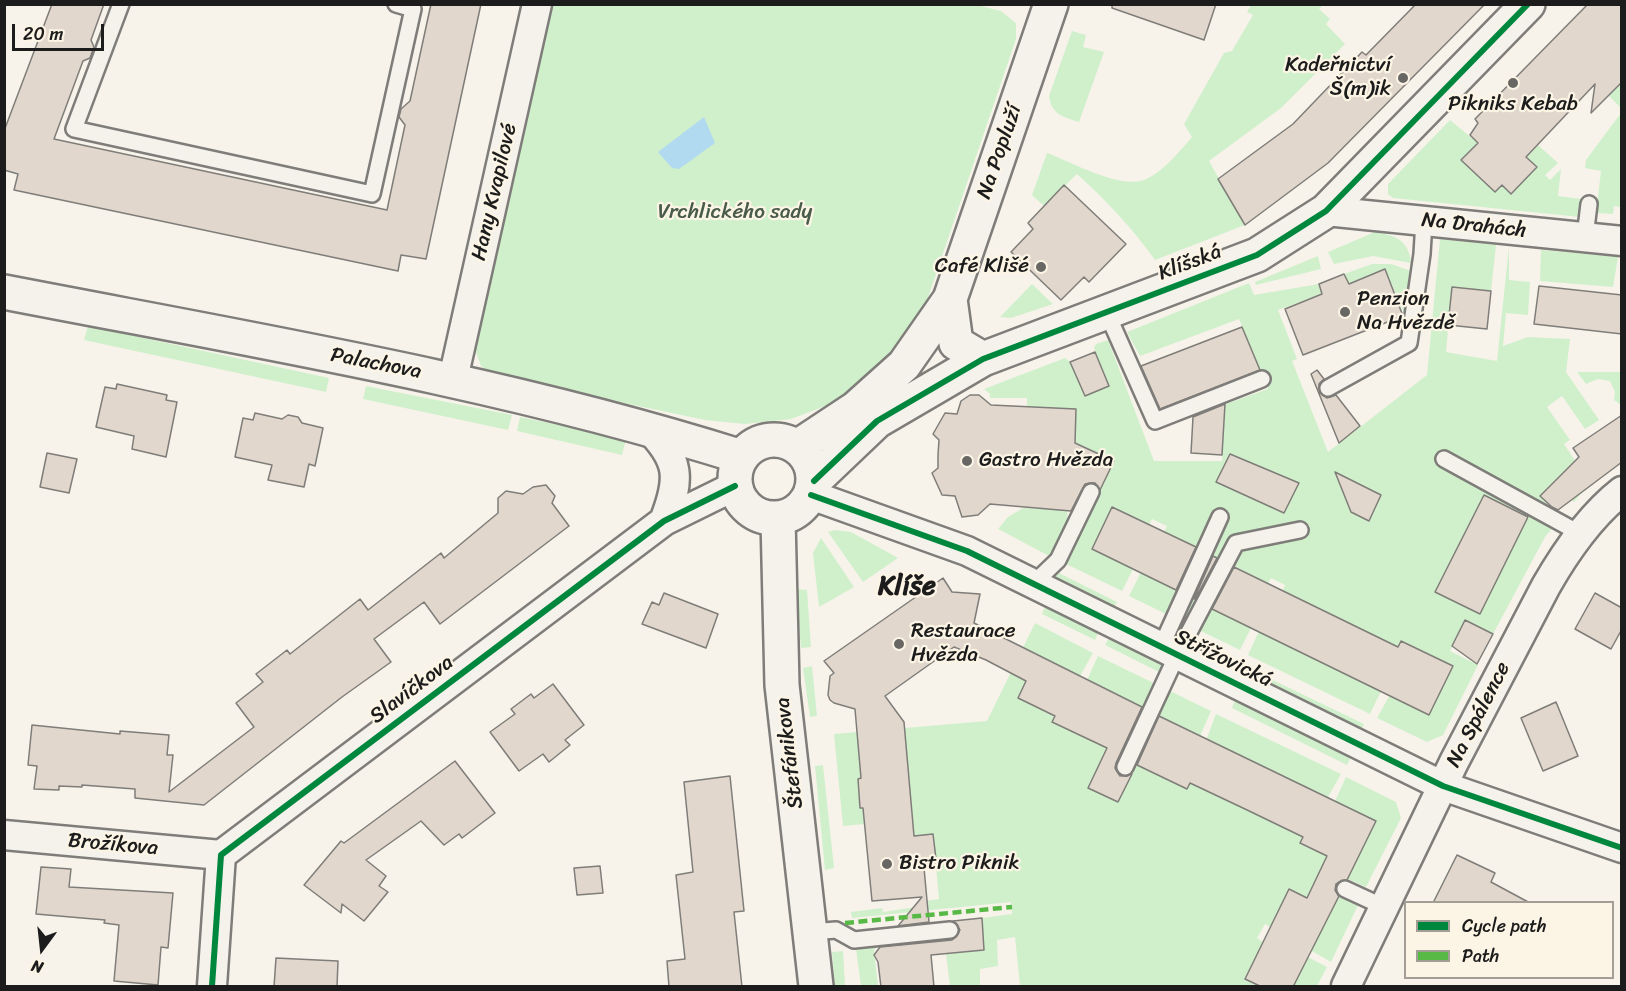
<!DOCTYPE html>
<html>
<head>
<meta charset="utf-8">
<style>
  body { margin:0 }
  #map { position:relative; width:1626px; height:991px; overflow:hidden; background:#f7f3ea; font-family:Sriracha,sans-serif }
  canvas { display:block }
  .frame { position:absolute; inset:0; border:6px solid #1c1c1c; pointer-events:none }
  .legend { position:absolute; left:1404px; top:901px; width:210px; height:78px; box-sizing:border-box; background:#fcf5e5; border:2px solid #a29e95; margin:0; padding:8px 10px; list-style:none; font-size:18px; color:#1c1c1c }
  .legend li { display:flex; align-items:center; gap:12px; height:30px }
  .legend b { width:30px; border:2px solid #a29e95 }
  .north { position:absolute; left:12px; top:919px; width:60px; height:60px; -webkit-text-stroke:4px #fcf5e5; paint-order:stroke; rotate:195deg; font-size:16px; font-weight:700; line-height:24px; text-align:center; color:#1c1c1c }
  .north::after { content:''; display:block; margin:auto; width:21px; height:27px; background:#1c1c1c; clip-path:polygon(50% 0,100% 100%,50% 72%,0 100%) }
  .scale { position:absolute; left:12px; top:24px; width:92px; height:27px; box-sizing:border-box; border:3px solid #1c1c1c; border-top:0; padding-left:8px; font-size:18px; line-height:21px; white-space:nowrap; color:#1c1c1c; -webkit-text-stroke:4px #fcf5e5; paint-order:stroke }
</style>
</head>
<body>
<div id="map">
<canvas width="1626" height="991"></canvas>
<div class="frame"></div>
<ul class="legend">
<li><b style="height:8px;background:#00873e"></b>Cycle path</li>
<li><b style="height:8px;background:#58b947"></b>Path</li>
</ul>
<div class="north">N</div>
<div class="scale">20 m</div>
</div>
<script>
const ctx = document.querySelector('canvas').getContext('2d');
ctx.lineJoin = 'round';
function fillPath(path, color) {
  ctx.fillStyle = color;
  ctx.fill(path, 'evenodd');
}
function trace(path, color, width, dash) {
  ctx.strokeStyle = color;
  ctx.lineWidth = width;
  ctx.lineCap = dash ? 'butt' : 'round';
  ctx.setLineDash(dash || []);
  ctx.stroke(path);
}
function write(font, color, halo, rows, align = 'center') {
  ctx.font = font + ' Sriracha,sans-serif';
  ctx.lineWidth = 4.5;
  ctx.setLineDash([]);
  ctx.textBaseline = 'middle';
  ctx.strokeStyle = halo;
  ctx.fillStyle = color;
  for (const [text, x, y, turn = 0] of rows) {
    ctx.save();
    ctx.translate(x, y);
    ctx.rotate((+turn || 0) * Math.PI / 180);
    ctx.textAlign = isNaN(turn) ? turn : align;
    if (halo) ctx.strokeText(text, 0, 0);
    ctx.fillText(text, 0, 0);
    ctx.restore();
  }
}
fillPath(new Path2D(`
  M973,4L1001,11L1016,23V39L920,321L881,371L844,399L791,419L745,424L705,420L495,376L481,366L474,347L550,5Z
  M1251,5H1323L1319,9L1330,19L1326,24L1345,44L1281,108L1209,161L1245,225L1155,260C1132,228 1107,201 1077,174L1044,206L1032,195L1047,153C1071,162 1120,189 1144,180C1162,173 1179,152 1192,137L1184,124L1224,53L1232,51L1253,15L1247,12Z
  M1072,31L1086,35L1083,47L1104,52L1079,122C1063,117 1051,114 1049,96Z
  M1621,47V108L1606,93Z
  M1621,113V207L1614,206L1613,214L1596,213L1601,171L1585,168L1586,160Z
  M1450,120L1478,143L1462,160L1495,192L1502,185L1511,193L1526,158L1538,145L1558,163L1545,175L1550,180L1561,169L1558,196L1581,199L1580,217L1393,198L1388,194V184Z
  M1375,232C1395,235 1409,240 1411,263L1373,256L1334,264L1328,252Z
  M1440,239L1496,245L1491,291L1452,287L1446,352L1497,361L1509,246V280L1530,282L1528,315L1506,313L1503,346L1528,337L1570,339L1566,372L1599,420L1585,429L1562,396L1547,407L1570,440L1564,444L1578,465L1584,490L1574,502L1554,483L1541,497L1562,517L1545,537L1493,634L1465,620L1450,651L1478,665L1443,735L1427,742L1377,718L1416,648L1401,641L1398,647L1361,629L1340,670L1381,691L1370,714L1248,655L1259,631L1300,650L1320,609L1283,590L1285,585L1271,578L1268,583L1232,565L1211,608L1251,628L1240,650L1129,596L1141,572L1180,592L1201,550L1164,532L1167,526L1152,519L1149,525L1112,507L1092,549L1133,569L1122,591L1064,563L1114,461L1101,455L1074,453L1076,409L1027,407V398H990V394L984,389L1065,358L1070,362L1085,396L1109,386L1094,348L1096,344L1108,340L1154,461H1222L1224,420L1220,406L1268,389L1239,319L1140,356L1127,332L1249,283L1254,295L1319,284L1322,294L1278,310L1297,359L1292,361L1328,452L1427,375Z
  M1541,250L1618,257L1613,287L1540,281Z
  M1318,256L1321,269L1256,285L1255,282Z
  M1372,264H1391L1411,271L1405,315L1385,269L1349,284L1344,274Z
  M1032,284L1053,304L1011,318L1000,317Z
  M88,326L329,378L326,392L84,340Z
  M1577,372H1621V405L1614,400L1615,392L1610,381L1598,379L1586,384Z
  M366,386L512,415L508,430L363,399Z
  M520,417L626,439L622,455L517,431Z
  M1023,508L1067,510C1070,526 1059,544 1049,556L998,529L1008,517Z
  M835,530L851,532L898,558L863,582L828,532Z
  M821,538L854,587L819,607L813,553Z
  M1057,572L1117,602L1113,610L1046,576Z
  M796,589L807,590L811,647L801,648Z
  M1045,607L1098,633L1095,640L1042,614Z
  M1035,623L1093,653L1080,676L1018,698L1055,716L1053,723L1067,730L1071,724L1108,741L1128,700L1087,680L1098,656L1211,711L1200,736L1207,738L1216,714L1341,774L1328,797L1287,778L1266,819L1303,837L1300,844L1315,851L1318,845L1355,863L1376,821L1335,801L1346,777L1396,802L1401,818L1366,887L1322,868L1315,882L1359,903L1331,962L1265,924L1257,938L1263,942L1245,978L1262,986H1020L1015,937L997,940L998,966L980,969V986H950L946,954L984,950L982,918L1012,914L1011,902L852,918L851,912L882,908L883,912L916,907V902L939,899L933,834L866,840L865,824L843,826L834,734L987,721ZM1100,763L1130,777L1118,802L1088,788Z
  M1109,638L1163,664L1159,672L1105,645Z
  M1194,642L1364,724L1360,733L1190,649Z
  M812,666L817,716L810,717L803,668Z
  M1235,699L1351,757L1347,765L1232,708Z
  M823,765L834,868L825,870L815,766Z
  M876,947L874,951L878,986H861L856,949Z
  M843,951L845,986H835L832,952Z
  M1308,957L1327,967L1317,986H1293Z`), '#d0f0cc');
fillPath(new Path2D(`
  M704,117L715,143L679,169L672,168L658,152Z`), '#b1daf0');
const building = new Path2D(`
  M52,4H104L91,40L94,47L90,58L83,61L54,139L387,210L405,125L399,117L401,109L410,101L431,4H481L426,259L401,255L398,271L14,190L18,174L4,170V131Z
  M1112,4H1216L1204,40L1112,8Z
  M1416,4H1485L1328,163L1245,225L1218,179L1293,124L1362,52L1366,55Z
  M1588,4H1622V82L1591,113L1595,84L1526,157L1537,167L1511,194L1502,185L1495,192L1461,160L1478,143L1470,135L1478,123L1475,119Z
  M1064,185L1126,244L1089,282L1084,277L1061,300L1011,252L1033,229L1028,223Z
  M1385,269L1403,316L1303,355L1285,309L1322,294L1319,284L1344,274L1349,284Z
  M1539,286L1622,295V334L1534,324Z
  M1452,287L1491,291L1487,329L1448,325Z
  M1242,327L1260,370L1160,409L1141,366Z
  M1095,352L1109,386L1085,396L1070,362Z
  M1317,370L1324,379L1319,384L1320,393L1327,398L1336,395L1360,426L1339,443L1311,374Z
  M117,384L167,395L166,400L177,402L166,457L132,449L134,436L96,427L105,387L116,389Z
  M970,395H979L991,405L1076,409L1075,443L1114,461L1100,490L1095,483L1085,484L1071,511L990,504L978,515L962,517L955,496L942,495L932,473L938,468V455L939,440L933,434L945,413L957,414L961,401Z
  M1225,404L1222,455L1191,453L1193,417Z
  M255,413L282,419L288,415L298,417L302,423L323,428L315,466L309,464L304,487L268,480L272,465L235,457L243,418L253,420Z
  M1622,415V462L1558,510L1552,507L1540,496L1579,457L1573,448Z
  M47,453L77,459L69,493L40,487Z
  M1230,454L1299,483L1284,513L1216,482Z
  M1335,472L1381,495L1369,521L1351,512Z
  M546,485L555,496L552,503L569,526L440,624L424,602L374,639L391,662L342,697L204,805L135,798V789L82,785V787L59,786V790L34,789L37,766L28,765L32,725L120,734V731L169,735L167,755H173L169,792L254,727L236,703L263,682L256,674L287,650L290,654L360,599L368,610L441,553L444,558L498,513V498L506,491L523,494L533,487Z
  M1484,495L1528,517L1480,614L1435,592Z
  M1112,507L1196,547L1176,590L1092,549Z
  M1213,556L1217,558L1195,599H1194Z
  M1234,567L1398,647L1401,641L1453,666L1429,715L1212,609Z
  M943,578L952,592L980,594L974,623L1142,707L1116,763L1115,768L1120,776L1132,774L1118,802L1088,788L1107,748L1052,722L1055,716L1018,698L1026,681L986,660L954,647L885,696L904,722L914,836L933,834L937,867L924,868L929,922L898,926L922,897L872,901L863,808H860L858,779L861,778L855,709L834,703L830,700L828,695L830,676L834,673L824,661Z
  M664,593L718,614L706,648L642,624L652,602L659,605Z
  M1595,593L1622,608V629L1611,649L1575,629Z
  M1465,620L1493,634L1477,664L1452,646Z
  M553,684L584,725L565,740L570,745L549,762L543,754L519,771L490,732L515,714L511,709L531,694L534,698Z
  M1556,702L1578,756L1543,771L1521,718Z
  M1159,716L1376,821L1347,880L1336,884L1335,890L1339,896L1293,987H1262L1245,979L1289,889L1307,898L1327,856L1300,843L1303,837L1245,809L1190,783L1187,789L1137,765Z
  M455,761L495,813L462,838L459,834L444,845L421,821L366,860L386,876L379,886L388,892L364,921L342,904L341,913L304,885L341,841L344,843Z
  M730,776L744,911L734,912L742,987H669L667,961L685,959L676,875L693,872L684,782Z
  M1457,855L1495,873L1491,882L1530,903H1433Z
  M600,866L603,893L577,895L574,868Z
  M41,867L71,869L69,887L173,893L168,948L161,947L158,985L114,981L119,925L104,923L105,920L36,914Z
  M982,918L984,950L931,955L934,987H881L878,962L874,955L880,947L952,940L956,937L960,930L953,921Z
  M276,958L338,961L337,987H274Z`);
fillPath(building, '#e1d7cc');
trace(building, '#7f7d79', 1.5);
const lane = new Path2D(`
  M121,4L74,129L372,194L413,9L396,4
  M1585,237L1589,204
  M1107,313L1155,421L1262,379
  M1328,388L1409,343L1422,254L1424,221
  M1444,459L1581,534
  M1033,584L1058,560L1091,492
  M1161,647L1220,517
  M1125,767L1177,655L1236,543L1300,530
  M1345,889L1384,907
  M811,932L836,930L854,940L950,930`);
const street = new Path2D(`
  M1326,211L1622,241
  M453,379L537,4
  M647,427C680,460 681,478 664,521
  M811,495L967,551L1443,786L1622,848
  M4,835L221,855
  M212,986L221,855L664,521L735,486
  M1346,986L1454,762L1546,586C1566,551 1590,516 1622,491`);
const secondary = new Path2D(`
  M4,292C252,340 501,381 742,457
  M950,299L956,343L983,359
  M735 479a39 39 0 1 1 78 0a39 39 0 1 1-78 0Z
  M797,447L856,408L904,365L950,299L1051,4
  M814,481L877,421L983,359L1257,255L1326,211L1528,4
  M778,519L782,685L816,986`);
trace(lane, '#7f7d79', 20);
trace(street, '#7f7d79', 33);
trace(secondary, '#7f7d79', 38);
trace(lane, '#f5f2ec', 15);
trace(street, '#f5f2ec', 28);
trace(secondary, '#f5f2ec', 33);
trace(new Path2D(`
  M845,923L1012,907`), '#58b947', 4.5, [9, 4.5]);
trace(new Path2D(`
  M814,481L877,421L983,359L1257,255L1326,211L1528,4
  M811,495L967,551L1443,786L1622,848
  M212,986L221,855L664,521L735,486`), '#00873e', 6);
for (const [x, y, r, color] of [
  [1403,78,6,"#696764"],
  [1513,83,6,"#696764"],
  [1041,267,6,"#696764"],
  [1345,312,6,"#696764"],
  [967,461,6,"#696764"],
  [899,644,6,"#696764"],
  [887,864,6,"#696764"]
]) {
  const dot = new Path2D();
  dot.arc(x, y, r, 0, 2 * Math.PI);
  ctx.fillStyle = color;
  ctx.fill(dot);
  trace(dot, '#fcf5e5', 2);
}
write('21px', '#1c1c1c', '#fcf5e5', [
  ["Kadeřnictví",1391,66,"right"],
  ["Š(m)ik",1391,90,"right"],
  ["Pikniks Kebab",1513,105,"center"],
  ["Café Klišé",1029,267,"right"],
  ["Penzion",1357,300],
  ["Na Hvězdě",1357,324],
  ["Gastro Hvězda",979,461],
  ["Restaurace",911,632],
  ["Hvězda",911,656],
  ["Bistro Piknik",899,864]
], 'left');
write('21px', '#1c1c1c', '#fcf5e5', [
  ["Na Popluží",1000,152,-71],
  ["Hany Kvapilové",495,192,-77],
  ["Na Drahách",1474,226,6],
  ["Klíšská",1190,263,-21],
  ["Palachova",376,364,11],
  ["Střížovická",1223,659,26],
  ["Slavíčkova",412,690,-37],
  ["Na Spálence",1479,715,-63],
  ["Štefánikova",790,753,-97],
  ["Brožíkova",113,845,5]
]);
write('21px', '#495b4a', '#fcf5e5', [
  ["Vrchlického sady",735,213]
]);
write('bold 27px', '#1c1c1c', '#fcf5e5', [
  ["Klíše",907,587]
]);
</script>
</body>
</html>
